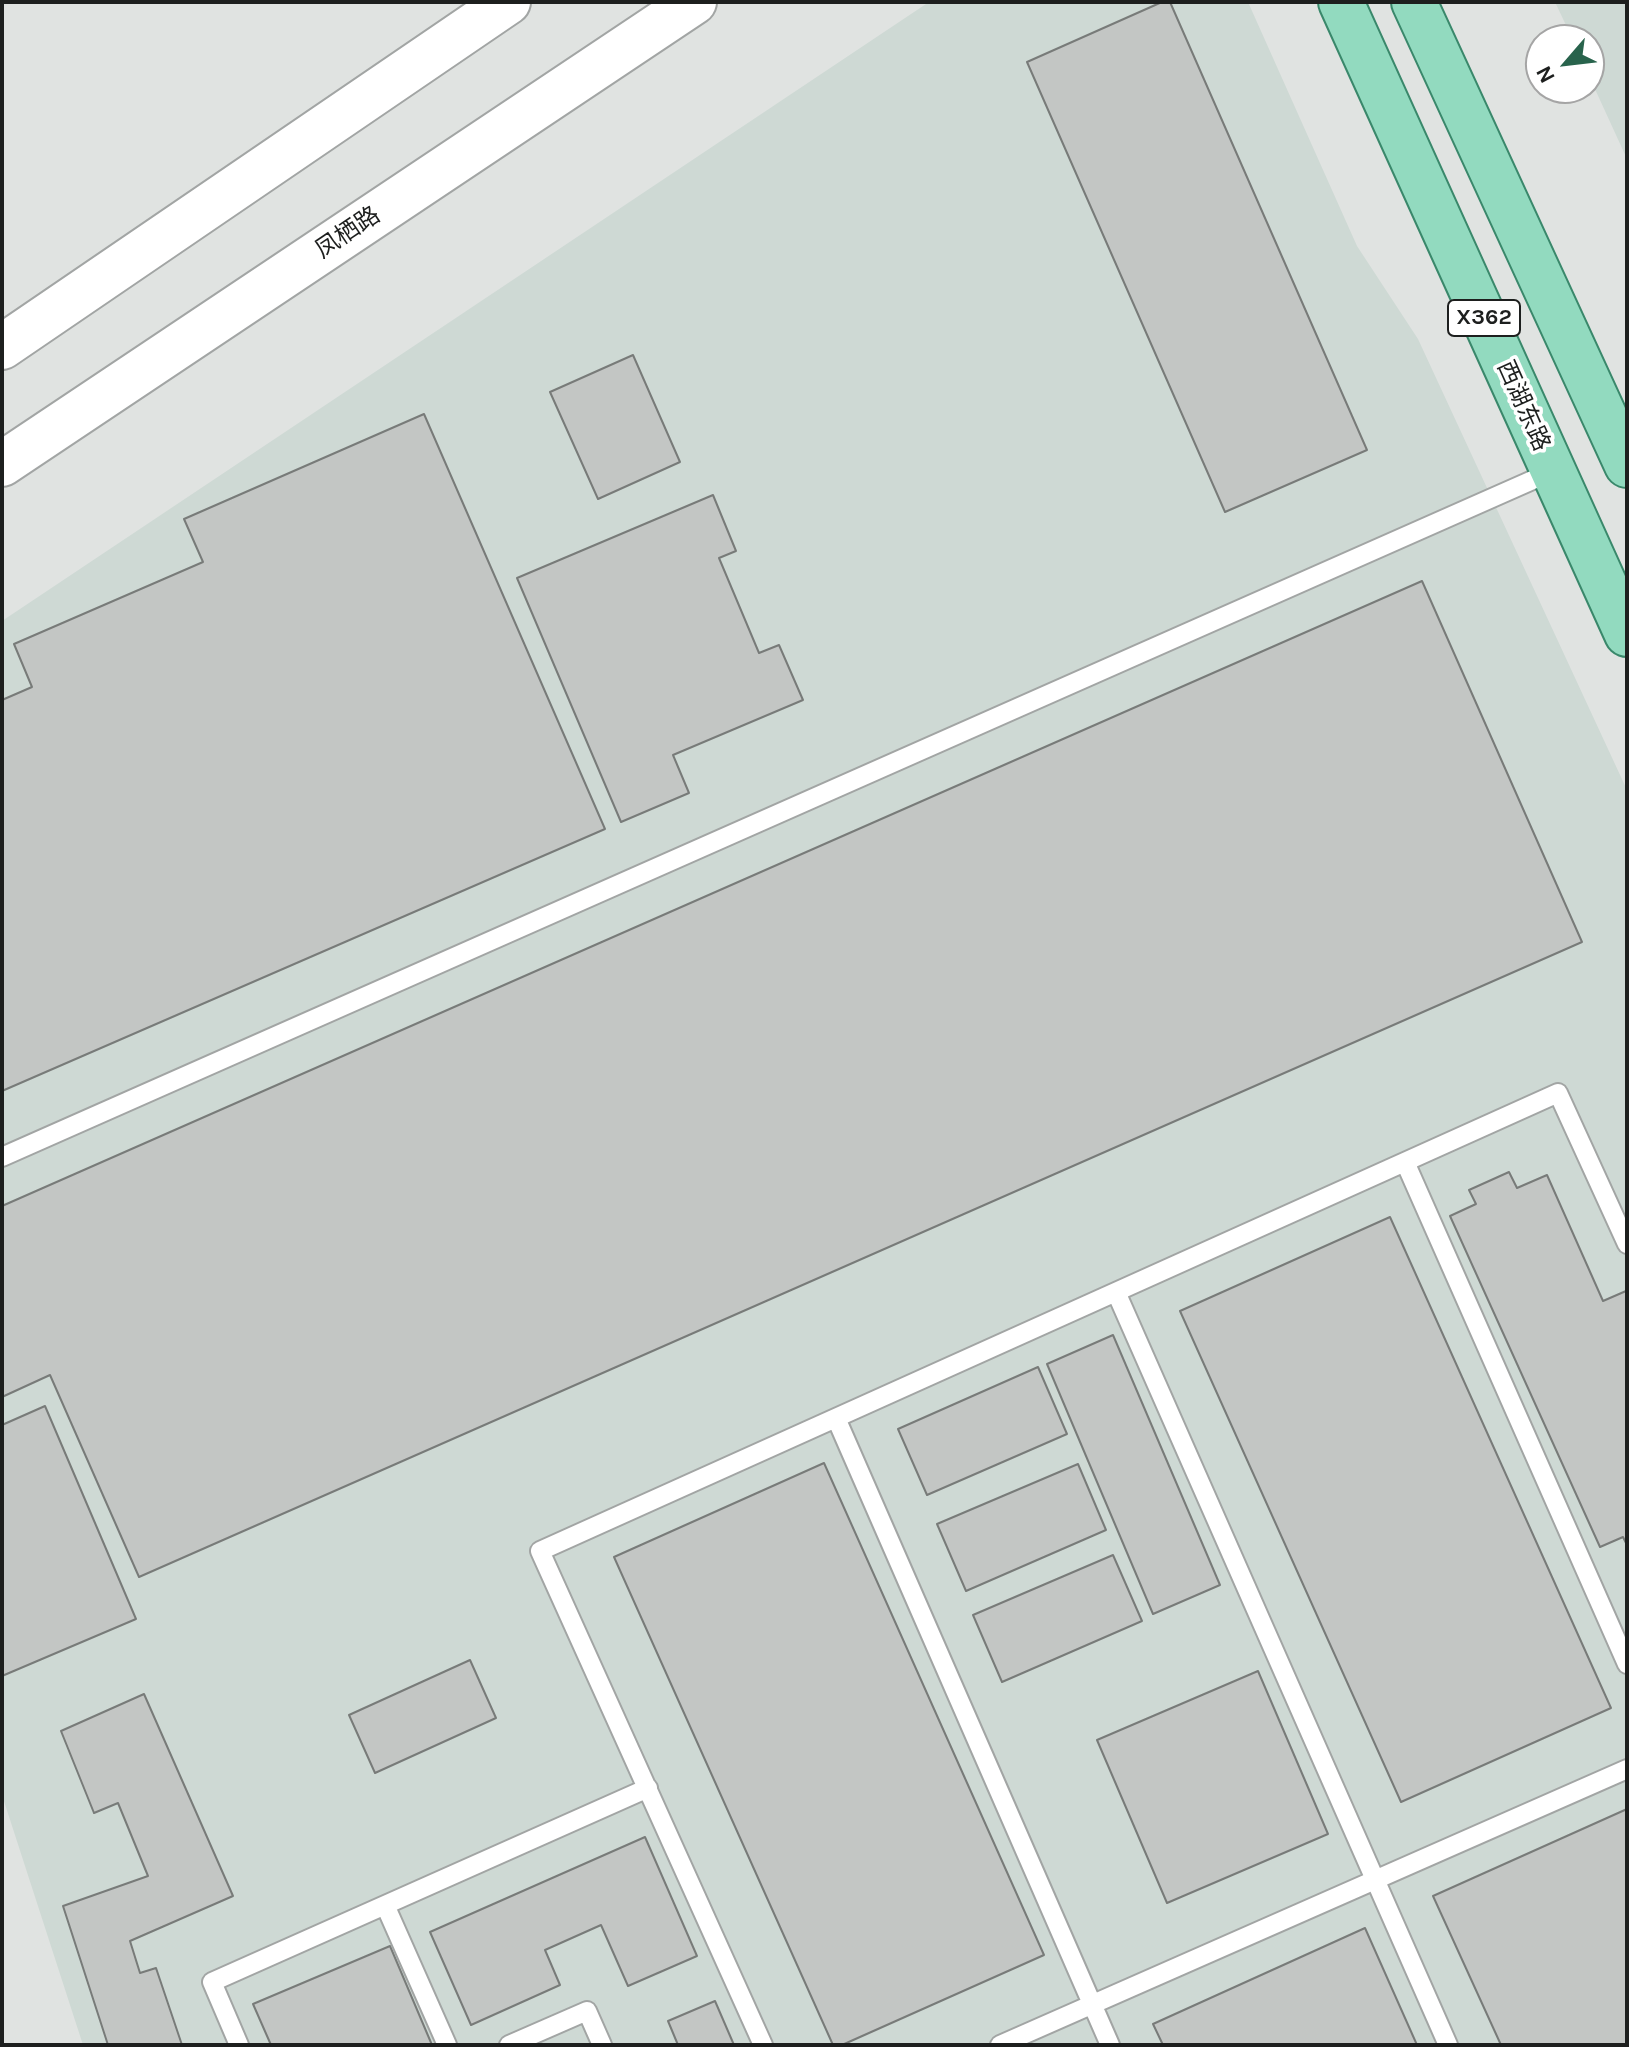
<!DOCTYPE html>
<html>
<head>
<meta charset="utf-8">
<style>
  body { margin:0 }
  #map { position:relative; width:1629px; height:2047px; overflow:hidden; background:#e0e3e1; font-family:Karla,sans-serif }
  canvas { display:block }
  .frame { position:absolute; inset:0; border:4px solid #1d1f1e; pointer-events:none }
  .north { position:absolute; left:1525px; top:24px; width:80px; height:80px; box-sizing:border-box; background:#fff; border:2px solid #a5a5a5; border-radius:50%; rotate:242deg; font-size:22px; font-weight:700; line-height:32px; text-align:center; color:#1d1f1e }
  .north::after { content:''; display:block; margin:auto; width:28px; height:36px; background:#28634c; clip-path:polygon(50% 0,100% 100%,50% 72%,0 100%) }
</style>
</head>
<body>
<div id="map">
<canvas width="1629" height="2047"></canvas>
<div class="frame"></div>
<div class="north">N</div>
</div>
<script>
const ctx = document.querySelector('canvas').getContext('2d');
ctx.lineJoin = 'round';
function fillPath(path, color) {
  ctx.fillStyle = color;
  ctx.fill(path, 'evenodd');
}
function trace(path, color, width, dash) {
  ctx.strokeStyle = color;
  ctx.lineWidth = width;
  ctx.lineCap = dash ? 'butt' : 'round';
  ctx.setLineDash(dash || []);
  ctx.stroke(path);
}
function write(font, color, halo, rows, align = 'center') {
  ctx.font = font + ' Karla,"Noto Sans SC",sans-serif';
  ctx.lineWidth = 7;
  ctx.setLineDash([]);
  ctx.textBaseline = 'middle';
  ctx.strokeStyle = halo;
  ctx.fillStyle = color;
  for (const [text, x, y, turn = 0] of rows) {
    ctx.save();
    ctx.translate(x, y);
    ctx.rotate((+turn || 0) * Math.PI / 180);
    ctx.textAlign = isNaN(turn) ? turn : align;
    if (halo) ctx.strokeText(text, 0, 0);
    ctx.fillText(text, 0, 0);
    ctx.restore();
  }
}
fillPath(new Path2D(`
  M929,2H1248L1357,246L1418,339L1627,790V2045H83L2,1795V621Z
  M1555,2H1627V159L1589,76V40H1573Z`), '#ced9d4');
const building = new Path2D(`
  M1162,2H1170L1367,450L1225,512L1027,62Z
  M633,355L680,462L598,499L550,392Z
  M424,414L605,829L2,1091V700L32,687L14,644L203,562L184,519Z
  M713,495L736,551L719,558L759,653L779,645L803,700L673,755L689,793L621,822L517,578Z
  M1422,581L1582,942L139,1577L50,1375L2,1397V1206Z
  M1509,1172L1517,1188L1547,1175L1603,1301L1626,1291L1627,1293V1545L1623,1537L1600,1547L1450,1216L1476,1204L1469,1190Z
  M1390,1217L1611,1708L1401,1802L1180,1311Z
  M1113,1335L1220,1585L1153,1614L1047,1364Z
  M1038,1367L1067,1434L927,1495L898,1429Z
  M45,1406L136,1619L2,1676V1425Z
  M824,1463L1044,1955L842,2045H833L614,1557Z
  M1078,1464L1106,1530L966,1591L937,1524Z
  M1113,1555L1142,1621L1002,1682L973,1615Z
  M470,1660L496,1718L375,1773L349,1715Z
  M1258,1671L1328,1834L1167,1903L1097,1740Z
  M144,1694L233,1896L130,1941L140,1973L156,1968L182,2045H108L63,1906L148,1876L118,1803L94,1813L61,1731Z
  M1627,1809V2045H1501L1433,1896Z
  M645,1837L697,1956L628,1986L601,1925L545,1950L560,1985L471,2025L430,1932Z
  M1365,1928L1417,2045H1163L1153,2024Z
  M390,1946L432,2045H271L253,2004Z
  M715,2001L734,2045H678L668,2021Z`);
fillPath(building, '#c3c6c4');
trace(building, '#787b79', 2);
const lane = new Path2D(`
  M2,1157L1553,471
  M1405,1162L1627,1664
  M1116,1292L1448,2045
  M836,1418L1110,2045
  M385,1905L447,2045
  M239,2045L212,1982L648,1788
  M509,2045L587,2011L602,2045
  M763,2045L540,1551L1558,1093L1627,1244
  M1000,2045L1627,1769`);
const secondary = new Path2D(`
  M2,347L508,2
  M2,464L694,2`);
const primary = new Path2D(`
  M1341,2L1627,634
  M1414,2L1627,465`);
trace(lane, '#a2a5a4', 22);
trace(secondary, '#a2a5a4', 48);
trace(primary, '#3a886b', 48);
trace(lane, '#fff', 18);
trace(secondary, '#fff', 44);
trace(primary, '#92dabf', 44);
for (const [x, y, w] of [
  [1484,318,72]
]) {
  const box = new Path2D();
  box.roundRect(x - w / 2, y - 18, w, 36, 6);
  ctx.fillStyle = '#fff';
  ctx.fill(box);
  trace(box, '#1d1f1e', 2);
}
write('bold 22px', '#1d1f1e', null, [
  ["X362",1484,318]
]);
write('24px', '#1d1f1e', '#fff', [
  ["凤栖路",348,233,-34],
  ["西湖东路",1523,406,66]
]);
</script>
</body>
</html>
